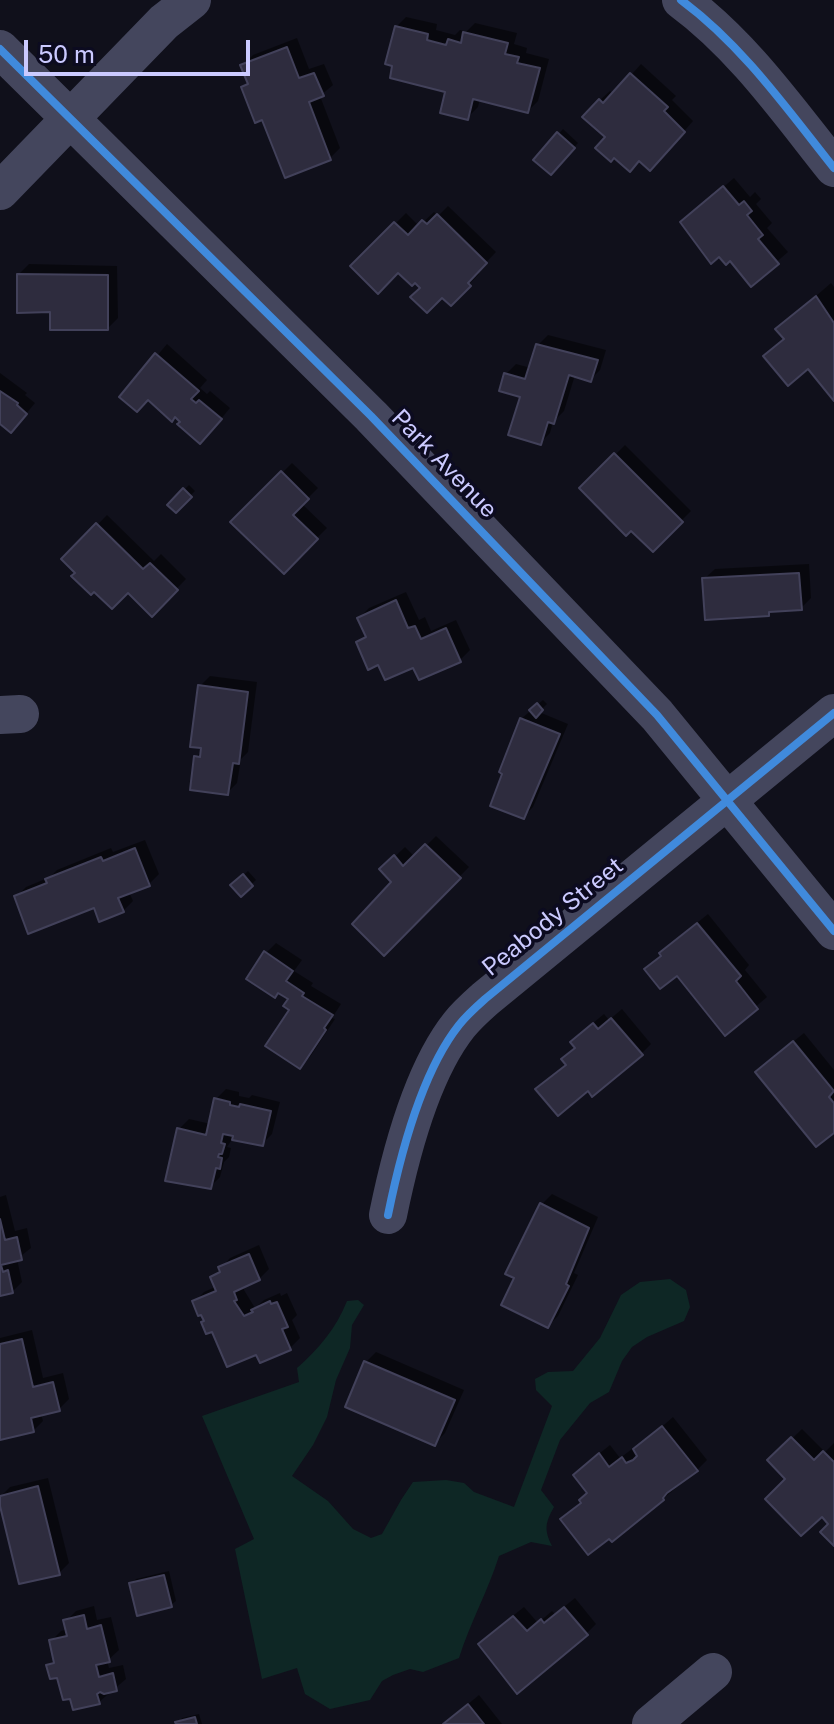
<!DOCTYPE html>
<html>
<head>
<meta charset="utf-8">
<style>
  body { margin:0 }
  #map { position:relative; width:834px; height:1724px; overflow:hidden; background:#10101b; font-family:"Public Sans",sans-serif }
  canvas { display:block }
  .scale { position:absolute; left:24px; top:40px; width:226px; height:36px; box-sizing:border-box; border:4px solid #cbcaff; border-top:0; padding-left:10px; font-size:24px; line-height:28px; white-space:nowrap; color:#cbcaff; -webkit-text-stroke:6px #0c0b20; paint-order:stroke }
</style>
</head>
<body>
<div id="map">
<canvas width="834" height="1724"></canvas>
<div class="scale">50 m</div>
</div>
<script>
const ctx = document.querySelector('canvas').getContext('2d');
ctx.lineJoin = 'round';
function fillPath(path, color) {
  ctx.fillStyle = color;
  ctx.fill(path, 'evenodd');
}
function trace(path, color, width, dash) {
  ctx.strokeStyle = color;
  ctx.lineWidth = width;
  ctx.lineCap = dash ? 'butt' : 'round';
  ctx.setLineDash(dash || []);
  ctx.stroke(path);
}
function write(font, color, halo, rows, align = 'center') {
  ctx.font = font + ' "Public Sans",sans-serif';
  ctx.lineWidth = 7;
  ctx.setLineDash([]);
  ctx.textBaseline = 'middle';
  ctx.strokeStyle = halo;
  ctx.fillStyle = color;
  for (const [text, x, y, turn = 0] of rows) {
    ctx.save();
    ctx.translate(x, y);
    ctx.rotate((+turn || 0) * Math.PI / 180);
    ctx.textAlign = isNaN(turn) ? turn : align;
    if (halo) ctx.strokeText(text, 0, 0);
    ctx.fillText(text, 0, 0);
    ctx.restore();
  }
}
fillPath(new Path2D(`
  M670,1279L686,1290L690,1307L684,1321L647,1337L632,1347L622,1361L609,1392L590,1403L560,1440L541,1490L554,1507C545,1523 544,1530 552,1546L531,1542L499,1556C488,1591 470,1623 459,1658L423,1672L410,1669L393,1675L382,1681L370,1700L330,1709L305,1694L297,1668L262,1679L235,1549L254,1539L202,1416L299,1382L297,1368C318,1350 337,1327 347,1301L358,1300L364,1305L352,1325L350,1348L336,1380L327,1417L313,1445L292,1476L328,1501L353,1529L371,1538L382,1534L401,1500L413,1482L446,1480L464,1483L474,1492L514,1507L552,1406L536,1390L535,1379L548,1372L573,1371L600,1338L621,1295L640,1282Z`), '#0e2725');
fillPath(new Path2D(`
  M406,17L437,24L436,30L455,35L460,30L466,32L475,23L517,33L514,44L527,48L526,53L549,59L538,101L528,111L480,99L478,107L467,118L396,27Z
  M297,38L309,69L324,64L333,85L320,96L340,148L330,158L263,117L244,87L249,82L243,65L253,55Z
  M641,64L676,96L672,100L693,121L660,159L608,137L600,100L610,91L614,94Z
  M563,129L578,143L551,173L536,159Z
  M734,178L750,197L755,192L761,199L756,204L772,223L767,228L788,252L751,284L693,213Z
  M448,206L496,252L477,272L479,274L451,303L442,295L422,287L398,270L353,266L406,213L419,226L434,212L438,216Z
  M29,264L117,266L118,318L108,328L19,274Z
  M831,283L834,287V398L809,366L766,356L785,338L778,329Z
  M548,335L606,350L600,370L590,380L575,375L564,411L553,422L550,433L540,443L522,396L506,374L516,364L531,368L538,345Z
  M167,344L207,380L200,388L207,394L210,391L230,408L210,432L183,422L149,398L122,397Z
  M0,373L27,393L25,395L35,403L21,420L0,421Z
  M625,445L691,511L653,549L582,488Z
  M292,463L318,488L302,504L327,528L284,571L233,522Z
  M189,485L195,491L176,510L170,504Z
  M107,515L154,561L161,554L186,579L152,614L128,590L78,572L64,559Z
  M809,564L811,598L801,608L773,609L768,614L704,579L715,569Z
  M406,592L419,620L425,617L431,631L456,620L470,650L460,660L414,665L379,663L358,642L367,634L359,618L369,608Z
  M210,676L257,682L248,752L241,759L237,783L227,793L196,757L203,750L200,686Z
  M543,700L547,704L539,712L568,724L533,807L523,817L521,719Z
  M436,836L469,867L384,953L394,882L382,869L405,847L415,857Z
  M145,840L159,874L149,884L129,892L133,901L123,911L16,897L26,887L50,877L57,870L111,848L113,852Z
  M248,871L256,880L241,894L233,885Z
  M708,914L749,965L745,970L767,997L725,1033L677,973L647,969L671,944Z
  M276,943L302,960L294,971L313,983L311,986L341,1004L332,1018L335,1019L310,1057L300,1066L291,999L266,953Z
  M622,1009L651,1044L641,1054L588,1088L548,1079L567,1064L582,1032L604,1014L609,1020Z
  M804,1033L834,1070V1131L768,1062Z
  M226,1089L239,1092V1096L249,1098L252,1095L280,1102L272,1134L262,1144L233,1138L227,1147L231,1148L229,1157L224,1162L220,1177L210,1187L179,1129L189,1119L211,1124L216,1099Z
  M552,1194L598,1217L574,1273L578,1275L558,1316L548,1326L517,1277L542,1204Z
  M6,1195L15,1231L27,1228L31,1248L17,1259L22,1282L12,1292L0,1294V1197Z
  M259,1245L269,1269L259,1279L245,1285L244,1290L255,1308L264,1300L280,1293L281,1296L287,1293L297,1315L292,1320L300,1338L290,1348L258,1352L213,1329L194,1302L204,1292L217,1286L213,1277L230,1258Z
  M32,1330L43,1378L63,1373L69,1399L59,1409L41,1414L43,1421L33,1431L0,1438V1338Z
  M376,1352L464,1390L445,1433L435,1443L347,1405L366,1362Z
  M673,1417L707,1460L697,1470L663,1499L572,1510L589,1492L585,1465L610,1445L620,1458L632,1449L634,1451Z
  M802,1429L825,1452L834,1443V1543L831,1524L770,1460Z
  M48,1478L69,1563L59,1573L0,1497L10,1487Z
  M169,1571L176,1601L171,1605L131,1584L136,1579Z
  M575,1598L596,1624L586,1634H490L524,1607L538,1623L552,1611L555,1614Z
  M94,1606L97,1620L111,1617L119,1650L107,1661L109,1668L123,1665L126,1679L99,1702L59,1675L49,1665L55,1659L51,1641L61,1631L68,1629L66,1621L76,1611Z
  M479,1695L502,1724H444Z
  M199,1714L202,1724H178L182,1718Z`), '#0007');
const building = new Path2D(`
  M395,26L428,34L427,40L446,45L448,39L461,43L463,32L508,43L505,54L519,57L517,63L540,68L528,113L473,99L468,120L440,113L445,92L390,78L392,66L385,64Z
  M287,47L299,78L314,73L324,96L309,102L331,160L285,178L262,120L255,123L241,87L248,84L240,65Z
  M630,73L668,107L664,111L685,132L650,171L639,161L630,172L614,158L611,162L595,148L605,137L582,117L599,99L603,103Z
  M557,132L575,148L551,175L533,160Z
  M723,186L739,205L744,201L752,211L747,215L763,235L758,239L779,264L751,287L730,261L726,265L719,257L711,264L680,222Z
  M437,214L487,263L468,283L471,286L451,306L442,298L427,313L410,297L420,288L415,283L412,286L398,273L378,294L350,266L394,222L408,235L422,220L427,224Z
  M17,274L108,275V330H50V312L17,313Z
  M816,296L834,323V401L808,369L788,386L763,356L784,339L775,329Z
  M536,344L598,360L591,382L569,375L554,424L548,422L541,445L508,435L520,397L499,391L504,373L525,379Z
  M155,353L199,391L191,399L196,403L199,400L222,419L200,444L177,424L180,422L175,417L172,422L148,400L137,412L119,397Z
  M0,391L18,403L17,405L27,414L11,433L0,424Z
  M614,453L683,522L653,552L631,531L626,536L579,488Z
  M281,471L309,499L293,515L318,539L284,574L230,522Z
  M183,488L192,497L176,513L167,505Z
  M96,523L143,569L150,563L178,590L152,617L128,593L112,609L94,592L91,595L71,576L75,573L61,559Z
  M799,573L802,610L769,612V616L705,620L702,578Z
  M396,600L408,628L415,626L421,639L446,628L461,662L419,680L413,668L385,680L378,665L368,670L356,642L366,637L357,618Z
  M198,685L248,692L239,764L233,763L228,795L190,790L194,756L200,757L201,748L190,747Z
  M537,703L543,710L536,718L529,710Z
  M520,718L560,734L524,819L490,806L502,774L499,772Z
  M425,844L461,878L384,956L352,924L391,882L379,869L394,855L403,866Z
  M135,848L150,886L118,898L124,912L99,922L94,908L28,934L14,896L47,883L45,879L101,857L103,861Z
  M243,874L253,886L241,897L230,885Z
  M697,923L741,976L736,981L758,1009L725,1036L677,976L660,989L644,969L661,956L659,953Z
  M264,951L293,971L286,981L304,993L302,996L333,1015L324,1028L326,1030L300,1069L265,1046L289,1010L283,1006L288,999L278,993L275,998L246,979Z
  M611,1018L643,1055L592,1097L588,1091L558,1116L535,1089L566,1065L561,1059L575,1048L570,1042L593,1023L598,1029Z
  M793,1041L834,1091L829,1097L834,1103V1133L816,1147L755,1072Z
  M214,1098L230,1102V1105L239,1107L240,1104L271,1111L263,1146L232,1140L233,1136L223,1134L221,1143L225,1144L222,1154H219L218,1157L222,1158L220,1169L216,1168L211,1189L165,1181L177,1128L206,1135Z
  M540,1203L589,1228L566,1284L569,1286L548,1328L501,1305L514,1278L505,1274Z
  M0,1219L5,1240L17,1237L22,1260L1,1265L3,1272L8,1270L13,1293L0,1296Z
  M249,1254L260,1280L234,1292L237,1300L234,1301L244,1316L253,1312L251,1310L270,1301L271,1304L277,1302L288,1327L282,1329L291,1350L260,1363L256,1355L227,1367L212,1332L206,1334L201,1322L204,1321L201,1315L198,1316L192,1301L216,1291L210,1277L220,1272L218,1267Z
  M22,1339L33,1387L53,1382L60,1411L31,1418L34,1432L0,1440V1344Z
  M364,1361L455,1400L435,1446L345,1407Z
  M662,1426L698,1471L667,1493L663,1498L664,1500L612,1542L609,1539L588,1555L560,1519L581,1503L579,1500L587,1493L573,1475L599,1453L609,1467L622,1457L626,1463L633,1460L637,1456L633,1449Z
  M791,1437L814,1460L823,1451L834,1462V1546L820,1532L828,1524L822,1517L801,1536L765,1499L785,1479L767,1460Z
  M38,1486L60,1575L19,1584L0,1506V1496Z
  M164,1575L172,1607L137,1616L129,1583Z
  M564,1607L588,1635L517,1694L478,1644L513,1616L527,1631L541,1619L544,1623Z
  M84,1615L87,1629L101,1625L110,1662L96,1665L99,1677L113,1673L117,1691L104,1694L100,1692L97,1694L100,1704L73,1710L70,1699L63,1700L57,1678L50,1679L46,1665L54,1663L49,1640L67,1636L63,1620Z
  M468,1704L484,1724H443Z
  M195,1717L197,1724H176L175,1722Z`);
fillPath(building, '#2e2c3e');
trace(building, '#42415a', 2);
trace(new Path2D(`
  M681,0C742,45 787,109 834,168
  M0,49L371,416L657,715L834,931
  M0,191L164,22L192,0
  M0,715L20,714
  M388,1215C400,1156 421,1073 459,1025C466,1016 476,1007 485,999L834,713
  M651,1724L713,1672`), '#44465d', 38);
trace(new Path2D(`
  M681,0C742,45 787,109 834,168
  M0,49L371,416L657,715L834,931
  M388,1215C400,1156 421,1073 459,1025C466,1016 476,1007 485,999L834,713`), '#408adc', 8);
write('24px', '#cbcaff', '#0c0b20', [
  ["Park Avenue",444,464,46],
  ["Peabody Street",553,917,-39]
]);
</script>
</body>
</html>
